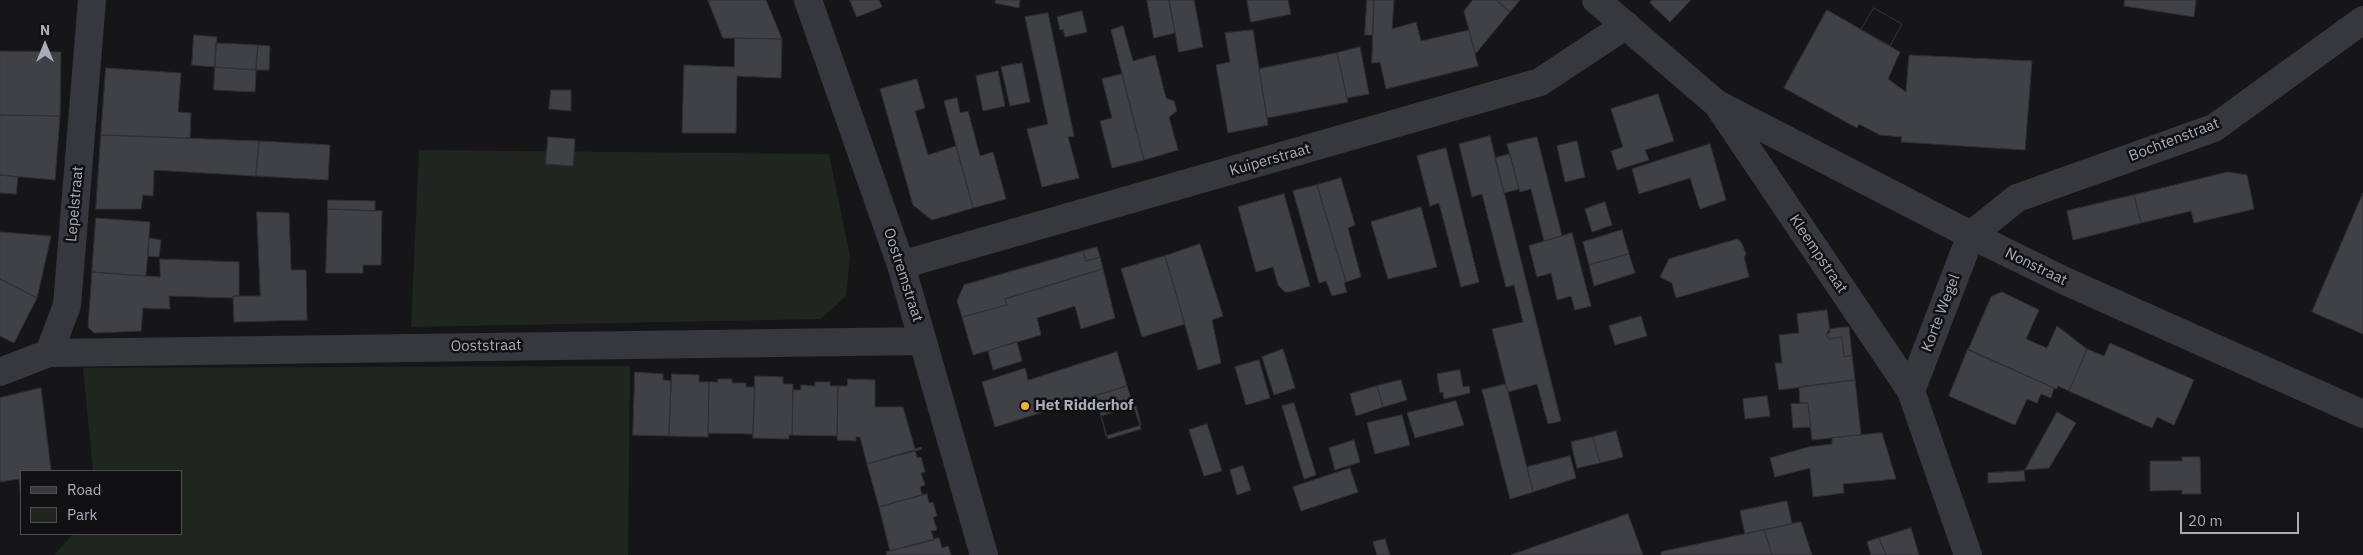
<!DOCTYPE html>
<html>
<head>
<meta charset="utf-8">
<style>
  body { margin:0 }
  #map { position:relative; width:2363px; height:555px; overflow:hidden; background:#161618; font-family:"IBM Plex Sans",sans-serif }
  canvas { display:block }
  .legend { position:absolute; left:20px; top:470px; width:162px; height:65px; box-sizing:border-box; background:#111113; border:1px solid #4d4f55; margin:0; padding:6px 9px; list-style:none; font-size:15px; color:#a8adb8 }
  .legend li { display:flex; align-items:center; gap:10px; height:25px }
  .legend b { width:25px; border:1px solid #4d4f55 }
  .north { position:absolute; left:20px; top:20px; width:50px; height:50px; -webkit-text-stroke:4px #111113; paint-order:stroke; rotate:0deg; font-size:14px; font-weight:700; line-height:20px; text-align:center; color:#a8adb8 }
  .north::after { content:''; display:block; margin:auto; width:18px; height:22px; background:#a8adb8; clip-path:polygon(50% 0,100% 100%,50% 72%,0 100%) }
  .scale { position:absolute; left:2180px; top:512px; width:119px; height:22px; box-sizing:border-box; border:2px solid #a8adb8; border-top:0; padding-left:6px; font-size:15px; line-height:18px; white-space:nowrap; color:#a8adb8; -webkit-text-stroke:4px #111113; paint-order:stroke }
</style>
</head>
<body>
<div id="map">
<canvas width="2363" height="555"></canvas>
<ul class="legend">
<li><b style="height:6px;background:#37383d"></b>Road</li>
<li><b style="height:14px;background:#1e261f"></b>Park</li>
</ul>
<div class="north">N</div>
<div class="scale">20 m</div>
</div>
<script>
const ctx = document.querySelector('canvas').getContext('2d');
ctx.lineJoin = 'round';
function fillPath(path, color) {
  ctx.fillStyle = color;
  ctx.fill(path, 'evenodd');
}
function trace(path, color, width, dash) {
  ctx.strokeStyle = color;
  ctx.lineWidth = width;
  ctx.lineCap = dash ? 'butt' : 'round';
  ctx.setLineDash(dash || []);
  ctx.stroke(path);
}
function write(font, color, halo, rows, align = 'center') {
  ctx.font = font + ' "IBM Plex Sans",sans-serif';
  ctx.lineWidth = 5;
  ctx.setLineDash([]);
  ctx.textBaseline = 'middle';
  ctx.strokeStyle = halo;
  ctx.fillStyle = color;
  for (const [text, x, y, turn = 0] of rows) {
    ctx.save();
    ctx.translate(x, y);
    ctx.rotate((+turn || 0) * Math.PI / 180);
    ctx.textAlign = isNaN(turn) ? turn : align;
    if (halo) ctx.strokeText(text, 0, 0);
    ctx.fillText(text, 0, 0);
    ctx.restore();
  }
}
fillPath(new Path2D(`
  M419,150L829,154L850,256L846,296L821,319L411,327Z
  M630,366L628,555H54L73,534H181V471H93L83,368Z`), '#1e261f');
const building = new Path2D(`
  M708,0H766L782,39L723,38Z
  M850,0H879L882,7L857,17Z
  M996,0H1020L1019,8L995,3Z
  M1147,0H1169L1175,33L1154,38Z
  M1169,0H1194L1203,47L1179,52Z
  M1247,0H1288L1291,14L1251,22Z
  M1367,0H1374L1373,35H1365Z
  M1374,0H1394L1392,29L1416,22L1421,41L1469,30L1478,66L1386,89L1380,62L1372,63Z
  M1473,0H1496L1510,12L1477,52L1475,53L1464,11Z
  M1496,0H1520L1510,12Z
  M1652,0H1691L1670,22L1650,3Z
  M2125,0H2196L2194,17L2124,6Z
  M1874,8L1902,24L1890,46L1861,30Z
  M1874,8L1902,24L1890,46L1861,30Z
  M1827,10L1900,52L1888,79L1906,92L1909,55L2032,61L2025,150L1901,142L1902,137L1880,135L1859,124L1857,128L1784,88Z
  M1082,11L1087,32L1065,37L1063,29L1060,30L1057,17Z
  M1048,13L1074,136L1068,137L1079,178L1042,187L1027,129L1048,124L1025,17Z
  M1123,26L1133,61L1155,55L1166,98L1174,101L1177,111L1169,117L1178,150L1144,160L1111,30Z
  M1253,30L1268,125L1228,133L1216,65L1230,62L1225,33Z
  M194,35L217,37L215,67L192,65Z
  M735,38L782,39L781,78L737,76L736,133H682L684,65L734,67Z
  M216,43L258,45L256,70L215,67Z
  M258,45L270,46L269,70H256Z
  M1360,47L1369,94L1347,98L1337,53Z
  M0,51L61,52L60,116L0,115Z
  M1337,53L1348,102L1267,118L1259,69Z
  M1022,63L1030,102L1010,106L1001,67Z
  M215,67L256,70L255,92L214,90Z
  M106,68L181,73L178,112L191,113L190,138L101,135Z
  M998,71L1005,106L983,111L976,76Z
  M1122,74L1144,160L1112,168L1100,121L1112,118L1102,79Z
  M917,79L925,108L915,111L928,155L956,146L973,208L932,220L913,205L880,89Z
  M551,90H571V111L549,109Z
  M1658,94L1674,141L1645,150L1649,160L1617,170L1611,151L1623,147L1611,109Z
  M957,98L960,113L968,111L980,156L993,152L1006,199L973,208L944,101Z
  M0,115L60,116L55,180L0,175Z
  M101,135L259,141L256,176L154,170L153,196L143,195L141,209H96Z
  M1490,136L1561,421L1548,424L1537,384L1508,392L1492,329L1523,322L1514,285L1506,287L1482,194L1472,197L1459,144Z
  M548,137L575,139L573,166L546,164Z
  M1537,137L1562,236L1544,241L1531,189L1520,192L1507,144Z
  M259,141L330,145L328,180L256,176Z
  M1577,141L1585,177L1565,182L1557,146Z
  M1710,144L1726,200L1700,209L1690,178L1639,194L1632,169Z
  M1446,148L1479,282L1461,287L1439,203L1430,206L1417,156Z
  M1510,154L1519,189L1504,193L1495,158Z
  M2228,172L2247,175L2254,209L2194,223L2191,211L2141,223L2134,195Z
  M0,175L18,177L16,194L0,193Z
  M1341,178L1355,225L1348,228L1361,277L1346,282L1317,185Z
  M1317,185L1346,282L1344,283L1347,292L1332,296L1326,281L1319,283L1293,191Z
  M2363,193V334L2312,312Z
  M1284,194L1310,286L1289,292H1285L1278,285L1273,267L1256,272L1238,207Z
  M2134,195L2141,223L2073,240L2067,211Z
  M328,200L375,201V211L328,209Z
  M1605,202L1612,225L1592,232L1585,209Z
  M1421,207L1437,267L1388,279L1371,222Z
  M328,209L382,211L381,265H363V273H326Z
  M257,212L289,213L291,270H306L307,320L234,322L233,296H260Z
  M96,218L150,222L146,276L92,272Z
  M1622,230L1629,254L1589,265L1583,242Z
  M0,232L51,236L37,298L0,279Z
  M1572,233L1591,306L1575,310L1571,296L1557,300L1551,273L1537,277L1529,246Z
  M149,238L161,240L159,257L148,256Z
  M1738,239L1742,244L1746,254L1744,257L1749,277L1676,298L1672,283L1660,277L1669,259Z
  M1200,244L1223,316L1212,320L1221,363L1198,370L1165,256Z
  M1097,247L1100,257L1086,261L1083,251Z
  M1083,251L1086,261L1100,257L1103,269L1005,299L1007,305L962,317L957,301L964,285Z
  M1629,254L1635,273L1594,286L1589,265Z
  M1165,256L1185,324L1142,337L1121,269Z
  M160,259L239,262V296H233V298L169,296L170,309L143,308L141,331L94,333L88,327L92,272L160,277Z
  M1103,269L1115,318L1081,329L1075,306L1037,318L1041,335L973,355L962,317L1007,305L1005,299Z
  M0,279L37,298L14,343L0,336Z
  M2002,292L2039,310L2026,339L2047,348L2057,326L2087,349L2069,391L2058,386L2057,389L2054,388L1968,350L1991,297Z
  M1827,310L1830,332L1826,336L1830,339L1842,337L1844,357L1852,355L1855,380L1779,390L1775,363H1782L1779,335L1799,333L1797,314Z
  M1641,316L1647,336L1615,345L1609,326Z
  M1849,327L1852,355L1844,357L1842,337L1830,339L1826,336L1829,329Z
  M1017,342L1022,361L993,370L988,351Z
  M2110,343L2194,380L2174,425L2157,417L2152,428L2069,391L2087,349L2104,356Z
  M1283,349L1295,388L1274,395L1262,357Z
  M1968,349L2054,388L2051,398L2041,394L2037,403L2027,399L2015,425L1949,396Z
  M1117,352L1127,386L995,427L982,382L1025,368L1028,380Z
  M1259,360L1270,398L1246,405L1235,367Z
  M1460,370L1463,387L1469,386L1470,393L1444,399L1443,392L1440,393L1437,374Z
  M635,372L663,374V380L671,381L669,436L633,435Z
  M672,374L699,375V382H709L708,437L669,436Z
  M755,376L783,377V384H793L792,435H789V439L753,438Z
  M718,379H732V383H746V387H755L753,434L708,433L709,382H718Z
  M848,379L875,380V407H903L915,449L921,447L922,449L867,464L860,437H856V441L837,440L838,386H847Z
  M1401,380L1407,400L1383,407L1377,386Z
  M1855,380L1861,435L1812,440L1808,403H1800L1799,387Z
  M815,382H830V386H838L837,436L792,435L793,390H801V385L815,386Z
  M1506,384L1533,492L1510,499L1482,390Z
  M1127,386L1141,429L1108,439L1095,396Z
  M1377,386L1383,407L1356,416L1350,394Z
  M41,388L51,471H21V501L19,479L0,482V398Z
  M1767,396L1770,416L1745,419L1743,399Z
  M1456,401L1464,425L1415,438L1407,413Z
  M1294,403L1316,475L1304,479L1282,406Z
  M1808,403L1811,427L1793,428L1791,404Z
  M1136,406L1141,425L1106,436L1101,416Z
  M2057,412L2076,423L2049,468L2025,470Z
  M1402,415L1410,445L1375,454L1367,423Z
  M1207,424L1222,471L1204,476L1189,430Z
  M1616,431L1623,457L1600,463L1593,437Z
  M1882,433L1896,479L1843,484L1844,493L1813,497L1810,468L1775,477L1770,458L1808,447L1832,444V438Z
  M1593,437L1600,463L1577,468L1571,442Z
  M1354,440L1360,462L1335,470L1329,448Z
  M915,450L917,458L921,457L925,472L921,473L925,485L920,487L922,495L879,507L867,464Z
  M1570,456L1576,478L1533,492L1527,467Z
  M2182,457H2200L2201,494H2182V490L2150,491V461H2182Z
  M1243,466L1251,490L1237,495L1230,470Z
  M1350,468L1358,492L1301,511L1293,487Z
  M2024,471L2025,481L1988,483V473Z
  M927,494L929,503L933,502L937,516L933,517L937,530L931,531L934,540L890,551L879,507Z
  M1787,501L1792,524L1745,534L1740,511Z
  M1628,514L1643,555H1511Z
  M1801,522L1812,555H1772L1764,530Z
  M1911,528L1919,555H1886L1879,538Z
  M1764,530L1772,555H1661V552Z
  M939,538L942,548L948,546L951,555H887L886,552Z
  M1879,538L1886,555H1871L1867,542Z
  M1385,539L1390,555H1377L1373,542Z`);
fillPath(building, '#404145');
trace(building, '#303034', 1);
trace(new Path2D(`
  M808,0L901,265L984,555
  M1596,0L1717,104L1911,391L1968,555
  M1717,104L1971,235L2065,281L2363,414
  M901,265L1540,82L1626,25
  M49,353L67,305L92,0
  M0,372L49,353L923,341
  M1911,391L1971,235L2017,198L2214,128L2363,20`), '#37383d', 28);
for (const [x, y, r, color] of [
  [1025,406,5,"#f2b134"]
]) {
  const dot = new Path2D();
  dot.arc(x, y, r, 0, 2 * Math.PI);
  ctx.fillStyle = color;
  ctx.fill(dot);
  trace(dot, '#111113', 2);
}
write('15px', '#a8adb8', '#111113', [
  ["Bochtenstraat",2174,140,-21],
  ["Kuiperstraat",1270,160,-16],
  ["Lepelstraat",75,204,-85],
  ["Kleempstraat",1818,254,56],
  ["Nonstraat",2036,267,26],
  ["Oostremstraat",903,275,72],
  ["Korte Wegel",1941,313,-69],
  ["Ooststraat",486,346,-1]
]);
write('bold 15px', '#a8adb8', '#111113', [
  ["Het Ridderhof",1035,406]
], 'left');
</script>
</body>
</html>
